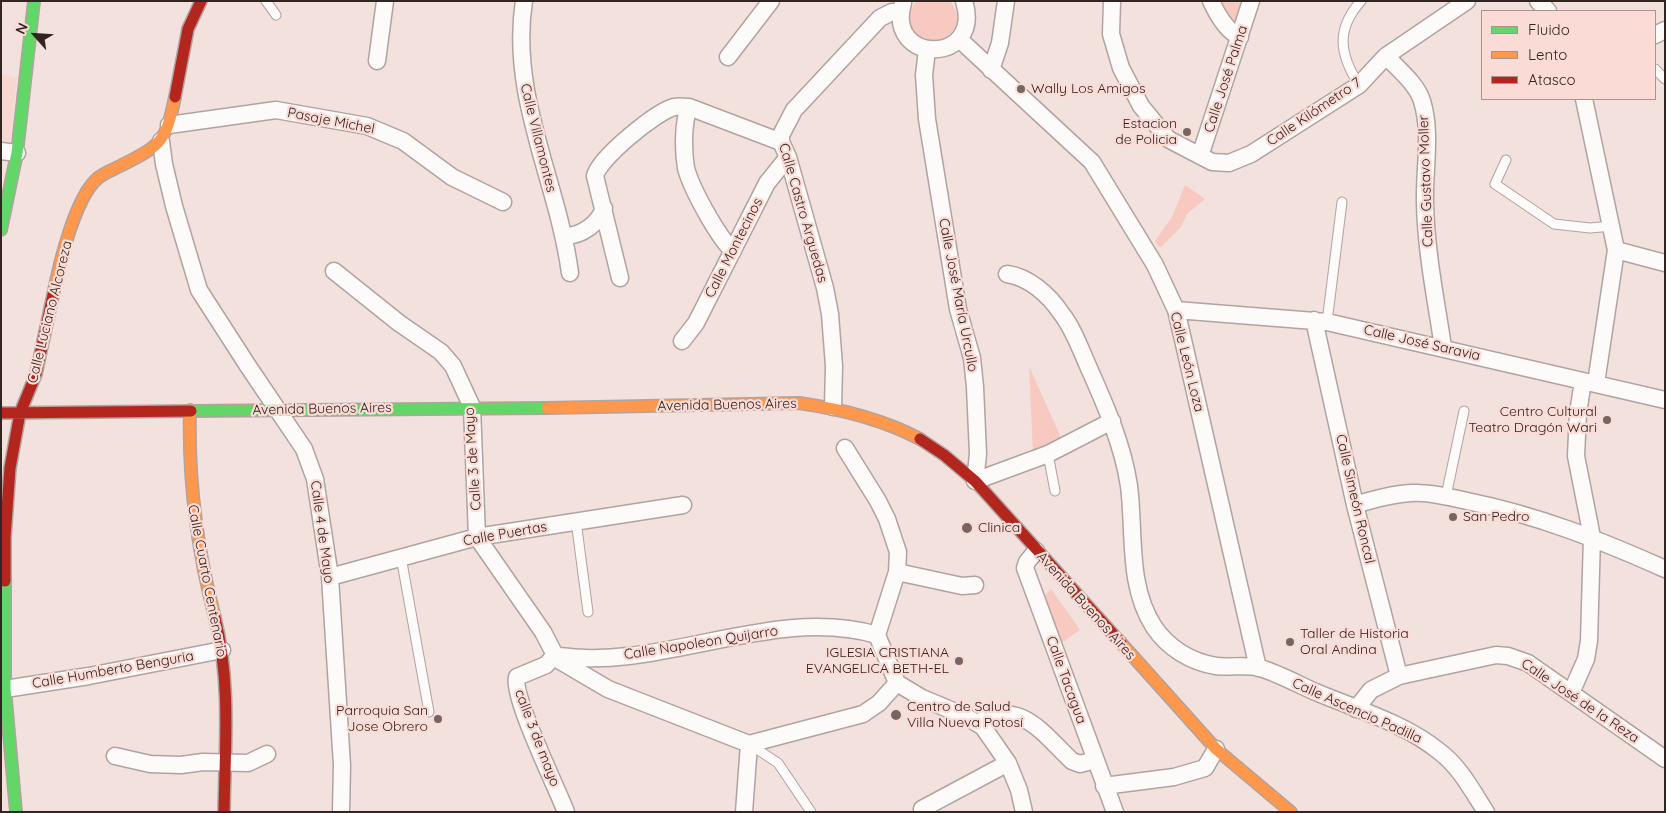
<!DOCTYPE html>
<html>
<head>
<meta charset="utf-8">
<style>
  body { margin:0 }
  #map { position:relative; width:1666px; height:813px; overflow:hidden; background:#f2e1dd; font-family:Quicksand,sans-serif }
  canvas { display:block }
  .frame { position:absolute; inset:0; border:2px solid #322421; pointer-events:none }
  .legend { position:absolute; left:1481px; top:10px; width:175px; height:90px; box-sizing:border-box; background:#fadbd5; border:1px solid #aa928d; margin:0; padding:6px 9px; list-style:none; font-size:15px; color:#322421 }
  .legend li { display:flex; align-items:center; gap:10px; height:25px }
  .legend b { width:25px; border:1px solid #aa928d }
  .north { position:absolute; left:10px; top:10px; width:50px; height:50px; -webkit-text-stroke:4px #fadbd5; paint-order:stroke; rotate:296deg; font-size:14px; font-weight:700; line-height:20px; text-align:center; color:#322421 }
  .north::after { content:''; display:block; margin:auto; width:18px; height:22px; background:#322421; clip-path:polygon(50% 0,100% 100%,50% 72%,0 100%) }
</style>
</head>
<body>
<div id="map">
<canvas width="1666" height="813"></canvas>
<div class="frame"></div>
<ul class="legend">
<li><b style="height:6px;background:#63d668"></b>Fluido</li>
<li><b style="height:6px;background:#ff974d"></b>Lento</li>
<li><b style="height:6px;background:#b3261e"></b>Atasco</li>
</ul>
<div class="north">N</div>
</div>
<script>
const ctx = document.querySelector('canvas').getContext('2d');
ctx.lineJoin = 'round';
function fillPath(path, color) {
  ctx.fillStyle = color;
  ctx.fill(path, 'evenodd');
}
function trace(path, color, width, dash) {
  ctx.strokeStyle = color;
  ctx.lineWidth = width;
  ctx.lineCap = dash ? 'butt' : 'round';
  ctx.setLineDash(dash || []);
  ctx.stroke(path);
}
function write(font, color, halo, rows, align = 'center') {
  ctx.font = font + ' Quicksand,sans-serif';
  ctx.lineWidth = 4.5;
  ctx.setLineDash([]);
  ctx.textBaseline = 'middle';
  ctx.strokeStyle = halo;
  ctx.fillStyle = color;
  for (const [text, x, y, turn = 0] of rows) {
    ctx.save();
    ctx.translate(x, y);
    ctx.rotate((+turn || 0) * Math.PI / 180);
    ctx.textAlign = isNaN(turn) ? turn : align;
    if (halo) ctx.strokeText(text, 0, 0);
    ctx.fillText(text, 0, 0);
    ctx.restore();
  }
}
fillPath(new Path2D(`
  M1,74L17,78L10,142L1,141Z`), '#f8d7d0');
fillPath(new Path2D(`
  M917,1H950C977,35 919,59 910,23C909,15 911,7 917,1Z
  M1218,1H1245L1238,22L1227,17Z
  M1185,185L1205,199L1187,214L1181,227L1160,248L1155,241L1172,217Z
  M1029,366L1062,440L1033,453Z
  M1051,589L1080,630L1057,646L1042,599Z`), '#f7c9c0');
const lane = new Path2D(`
  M266,1L276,15
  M1655,69L1665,79
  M1359,85C1340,55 1335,30 1361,1
  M1506,160L1495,184L1554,224L1590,228L1612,226
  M1327,322L1342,202
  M1048,454L1055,491
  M1446,496L1464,411
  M576,521L588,612
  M401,557L429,712
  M749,744L778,763L811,812`);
const street = new Path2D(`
  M524,1C509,96 558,182 570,273
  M1112,1L1111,34L1121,68L1141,106L1168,139L1212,162L1229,163L1251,154L1359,85L1386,56L1467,1
  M1211,1C1217,14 1226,31 1240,37
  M1538,1L1548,11
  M903,3C885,65 984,65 964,1
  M1655,35L1665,30
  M959,39L1092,162L1155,265L1176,310L1181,331L1258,668
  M927,50L924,75L927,119L958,309L972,358L975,387L978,454L975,481L1048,454L1112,421
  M1386,56C1398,69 1417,84 1422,101C1432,133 1424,170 1425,203C1426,252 1436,300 1443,347
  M728,57L771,1
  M377,61L385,1
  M991,70L1000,43L1006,1
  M1584,99L1616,250L1596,383
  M689,107C683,123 683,150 686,168C691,188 718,237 733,251
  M169,125L276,110L367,126L403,141L452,177L503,202
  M161,141L164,164L174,206L199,290L248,366L304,449L315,479L330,577L342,765L341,812
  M1,151L17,153
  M1200,156L1251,1
  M565,236C582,236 599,223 604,208
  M1616,250L1665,263
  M334,271L399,323L441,352L453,366L472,407L477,537L543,632L557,659L608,689L749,744L863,714L879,703L897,683
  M1007,274C1029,277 1049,295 1061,313C1073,328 1080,348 1088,366C1105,404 1123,445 1129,486C1135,532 1127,586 1154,627C1168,648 1191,662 1216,666C1230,668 1246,664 1260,668C1280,674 1299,685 1318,693C1359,710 1406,724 1440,752C1460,767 1473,792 1486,812
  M620,278L595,176C599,158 656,112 674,107C679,106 684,107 689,107L781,142
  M1176,310L1327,322L1665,400
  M1314,320L1355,505L1399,676
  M682,341L696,323L767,183L788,157
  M833,407L834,366L830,314L825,288L788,157L781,142V135L794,110L880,18L892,12H900
  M845,448L878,501L887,519L898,552L897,572L877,635L897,683L922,698L965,716L983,727L1008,763L1019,790L1024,812
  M1355,505C1374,499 1392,494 1411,493C1431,492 1448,497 1467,501C1537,515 1600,540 1665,569
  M1036,551L1027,562L1025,568L1115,812
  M897,572L962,586L975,585
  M330,577L477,537L683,505
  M554,656L546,665L517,677C511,695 557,788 566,812
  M559,656C663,671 773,605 877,635
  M5,689L89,676L222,650
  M1571,693L1586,659L1589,641L1592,537L1576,456L1578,413L1583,381
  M1356,709L1371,690L1399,676L1496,655L1508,656L1528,663L1665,759
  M977,723C1020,697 1043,734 1072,761L1080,764L1095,760
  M115,756L150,764L181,765L203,762L248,763L267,754
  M1104,786L1174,777L1205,768L1216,749
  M922,809L1008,763
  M744,812L749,744`);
const fast = new Path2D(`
  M1,230L17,153L34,1
  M191,411L547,408
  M5,581V689L16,812`);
const slow = new Path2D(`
  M53,295C59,265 75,197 98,178C105,172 115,169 122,165C162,145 166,141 175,97
  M547,408L799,403C841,409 882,419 920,439
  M190,410C188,482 197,549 215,618
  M1121,643L1216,749L1291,812`);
const jam = new Path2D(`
  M175,97L188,29L201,1
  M1,413L191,411
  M920,439L944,455L975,481L1121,643
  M5,581V537L10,468L20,413L36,374L53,295
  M215,618C231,681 225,748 224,812`);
trace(lane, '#b1a3a0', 11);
trace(street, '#b1a3a0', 19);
trace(fast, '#b1a3a0', 14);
trace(slow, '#b1a3a0', 14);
trace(jam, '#b1a3a0', 14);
trace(lane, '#fdfafa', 9);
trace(street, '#fdfafa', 16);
trace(fast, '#63d668', 11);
trace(slow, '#ff974d', 11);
trace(jam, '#b3261e', 11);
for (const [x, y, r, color] of [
  [1021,89,5,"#756663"],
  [1187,132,5,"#756663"],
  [1607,420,5,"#756663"],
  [1453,517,5,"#756663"],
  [967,528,6,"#756663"],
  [1290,642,5,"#756663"],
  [959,661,5,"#756663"],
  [896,715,6,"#756663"],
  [438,719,5,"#756663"]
]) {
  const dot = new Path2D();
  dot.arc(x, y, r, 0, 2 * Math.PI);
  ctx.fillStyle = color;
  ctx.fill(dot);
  trace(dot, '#fadbd5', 2);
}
write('14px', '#322421', '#fadbd5', [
  ["Calle José Palma",1226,79,-72],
  ["Calle Kilómetro 7",1314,112,-34],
  ["Pasaje Michel",331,121,11],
  ["Calle Villamontes",538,138,76],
  ["Calle Gustavo Moller",1426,181,-92],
  ["Calle Castro Arguedas",803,213,74],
  ["Calle Montecinos",734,248,-63],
  ["Calle José María Urcullo",958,295,79],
  ["Calle Luciano Alcoreza",50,312,-76],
  ["Calle José Saravia",1422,343,13],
  ["Calle León Loza",1187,362,76],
  ["Avenida Buenos Aires",727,405,-1],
  ["Avenida Buenos Aires",322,409,-1],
  ["Calle 3 de Mayo",473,459,-94],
  ["Calle Simeón Roncal",1355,499,77],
  ["Calle 4 de Mayo",322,532,82],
  ["Calle Puertas",505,534,-10],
  ["Calle Cuarto Centenario",207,581,79],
  ["Avenida Buenos Aires",1086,606,48],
  ["Calle Napoleon Quijarro",701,643,-9],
  ["Calle Humberto Benguria",113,670,-10],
  ["Calle Tacagua",1066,680,70],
  ["Calle José de la Reza",1580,701,34],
  ["Calle Ascencio Padilla",1357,711,24],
  ["calle 3 de mayo",537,738,69]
]);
write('14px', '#322421', '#fadbd5', [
  ["Wally Los Amigos",1031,89],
  ["Estacion",1177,124,"right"],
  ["de Policia",1177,140,"right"],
  ["Centro Cultural",1597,412,"right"],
  ["Teatro Dragón Wari",1597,428,"right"],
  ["San Pedro",1463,517],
  ["Clinica",978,528],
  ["Taller de Historia",1300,634],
  ["Oral Andina",1300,650],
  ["IGLESIA CRISTIANA",949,653,"right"],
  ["EVANGELICA BETH-EL",949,669,"right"],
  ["Centro de Salud",907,707],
  ["Villa Nueva Potosí",907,723],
  ["Parroquia San",428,711,"right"],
  ["Jose Obrero",428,727,"right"]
], 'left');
</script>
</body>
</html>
